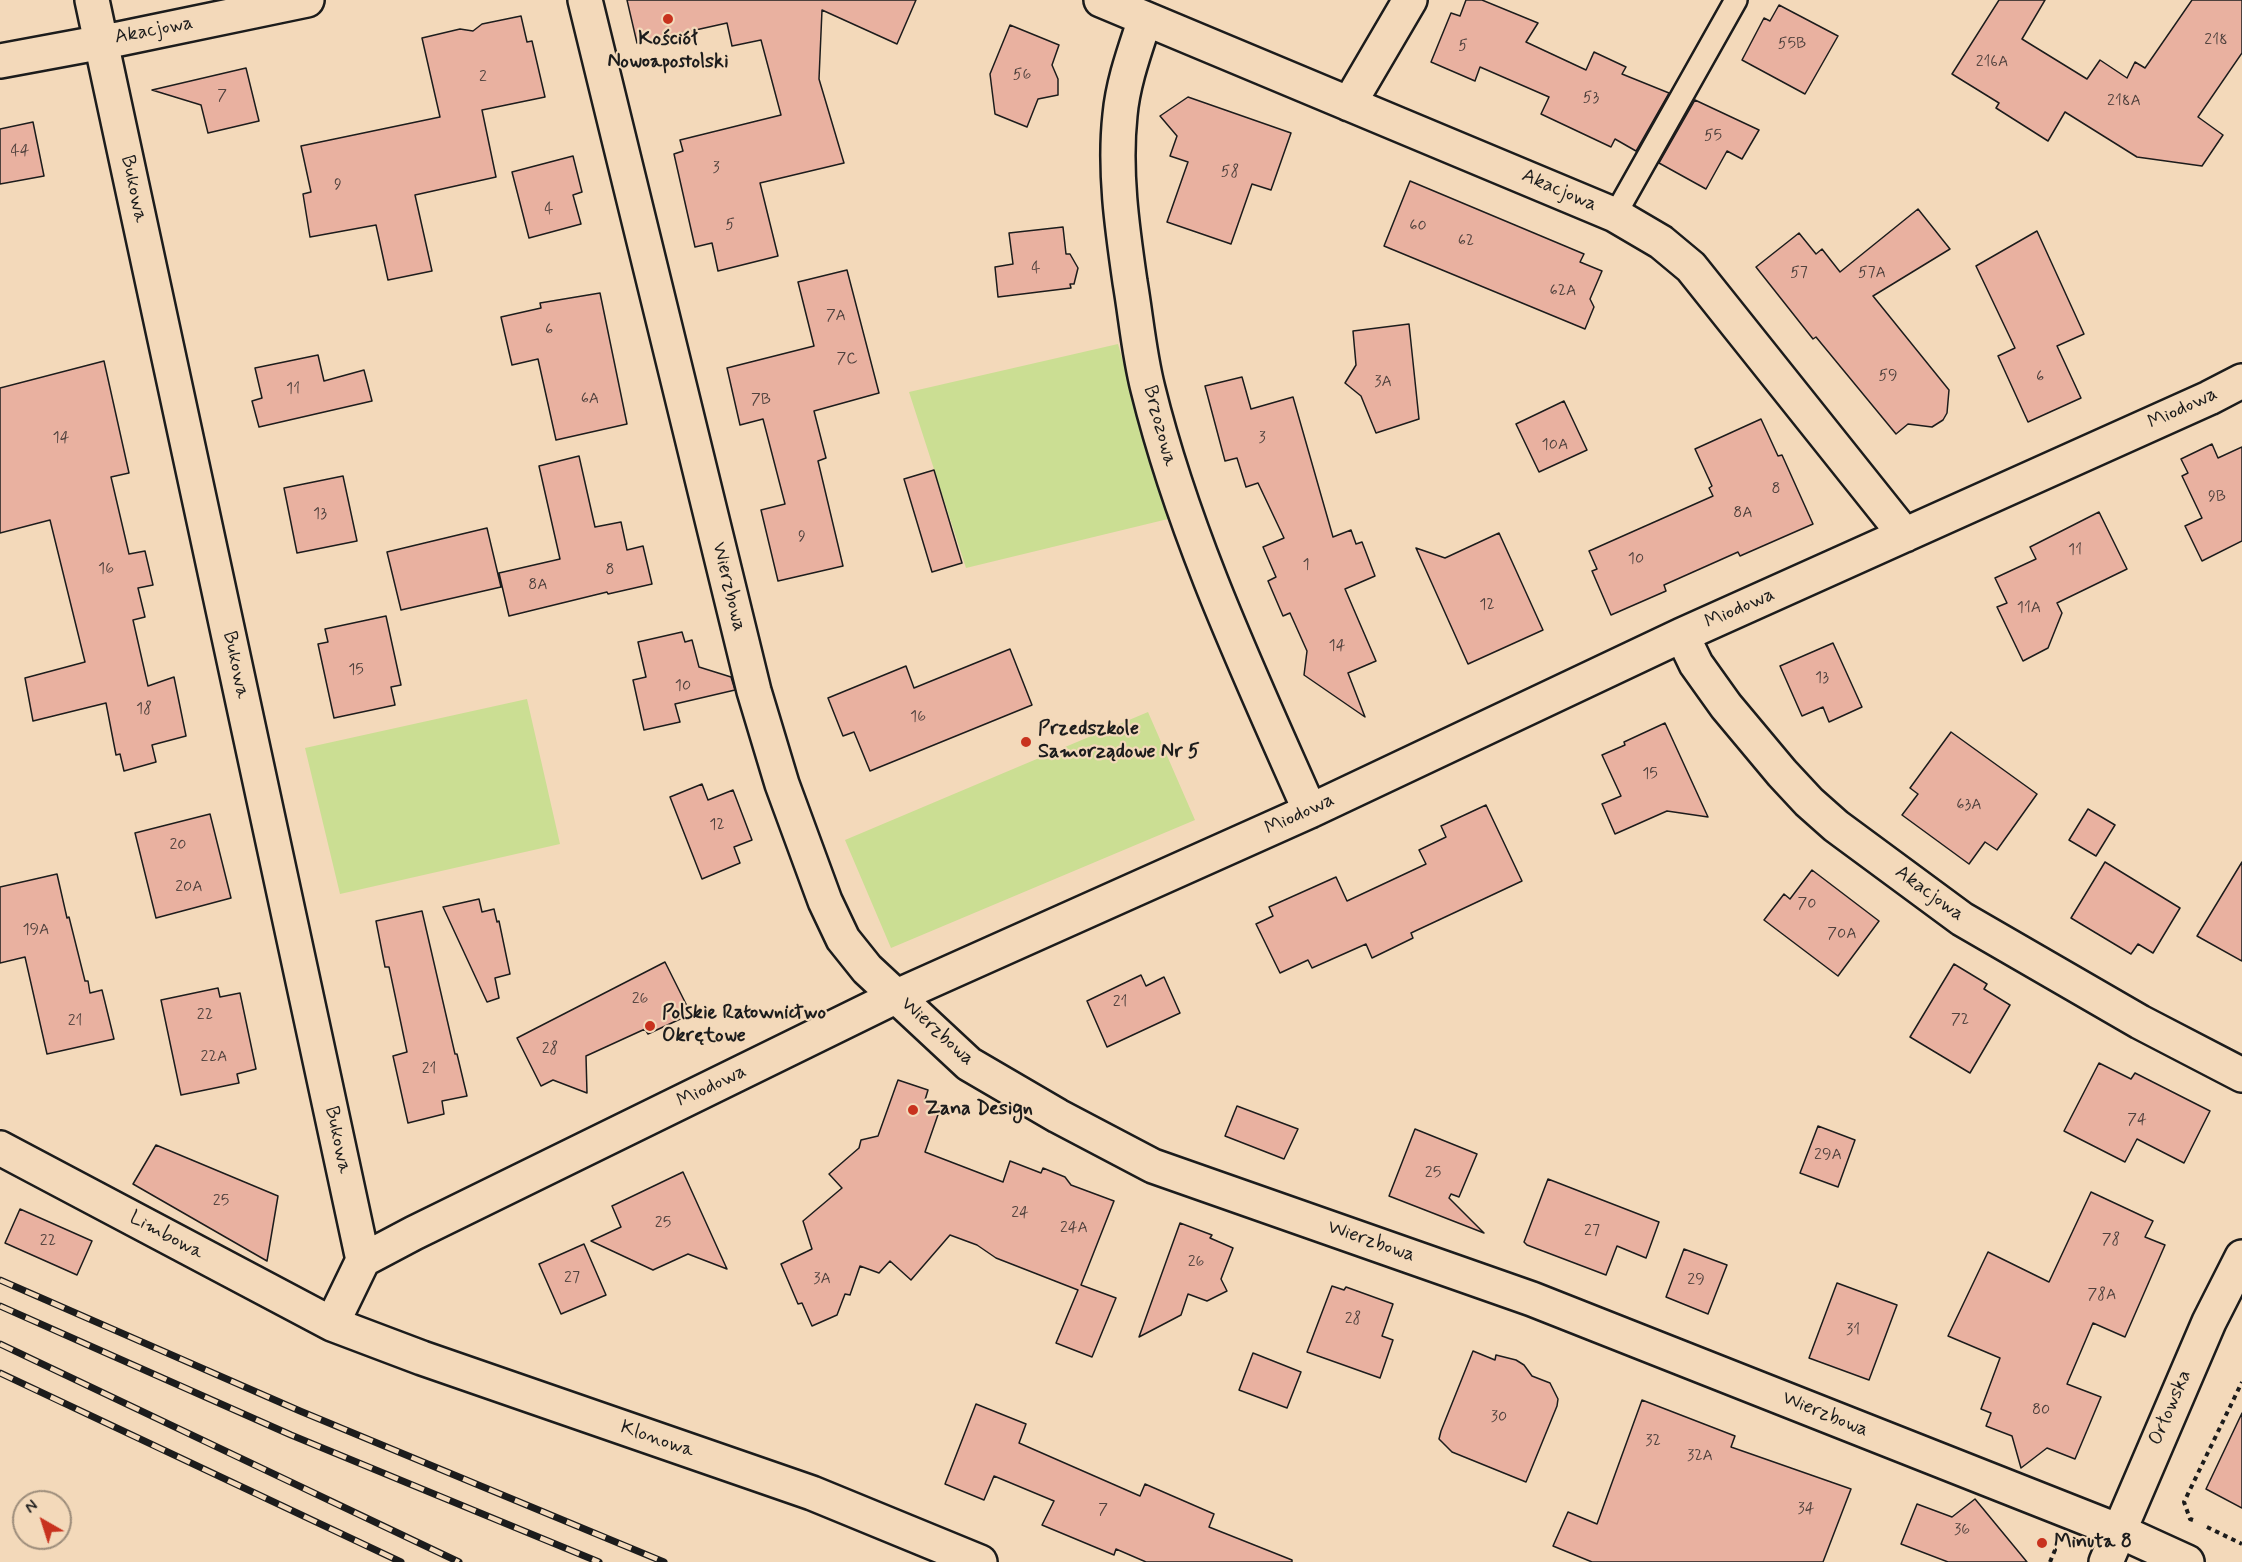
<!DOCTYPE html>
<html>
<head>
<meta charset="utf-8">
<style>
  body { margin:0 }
  #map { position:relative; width:2242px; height:1562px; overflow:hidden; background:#f3d9ba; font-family:Mynerve,sans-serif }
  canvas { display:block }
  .north { position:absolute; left:12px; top:1490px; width:60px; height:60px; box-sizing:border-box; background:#f3d9ba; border:2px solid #9d8d7b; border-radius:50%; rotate:321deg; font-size:16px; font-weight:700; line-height:24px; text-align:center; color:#1c1c1c }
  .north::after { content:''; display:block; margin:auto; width:21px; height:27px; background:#c8321e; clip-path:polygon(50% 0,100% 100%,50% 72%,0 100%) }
</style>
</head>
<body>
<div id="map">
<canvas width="2242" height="1562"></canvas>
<div class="north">N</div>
</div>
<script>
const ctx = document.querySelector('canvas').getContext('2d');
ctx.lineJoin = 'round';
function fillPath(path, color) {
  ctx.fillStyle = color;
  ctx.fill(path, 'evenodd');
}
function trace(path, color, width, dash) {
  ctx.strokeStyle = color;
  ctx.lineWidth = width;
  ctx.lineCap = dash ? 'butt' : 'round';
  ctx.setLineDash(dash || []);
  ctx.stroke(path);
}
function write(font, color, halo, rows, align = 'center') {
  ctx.font = font + ' Mynerve,sans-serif';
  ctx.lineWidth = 4.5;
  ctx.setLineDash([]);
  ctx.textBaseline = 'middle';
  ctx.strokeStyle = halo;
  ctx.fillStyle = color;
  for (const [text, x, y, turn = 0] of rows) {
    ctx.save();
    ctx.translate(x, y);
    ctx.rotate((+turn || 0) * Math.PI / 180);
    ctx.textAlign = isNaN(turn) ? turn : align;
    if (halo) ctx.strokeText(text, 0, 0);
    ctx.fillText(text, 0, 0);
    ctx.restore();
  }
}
fillPath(new Path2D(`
  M1118,344L1168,519L966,568L909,392Z
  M527,699L560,844L340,894L305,748Z
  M1148,712L1195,820L891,948L845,840Z`), '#cbde93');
const building = new Path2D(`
  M627,0H916L897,44L822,10L819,79L844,163L760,183L778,256L718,271L712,243L695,247L674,154L683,151L680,140L781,115L761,40L732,46L727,23L637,43Z
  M1466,0H1482L1538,23L1526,42L1586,70L1594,52L1626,67L1622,74L1669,93L1636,151L1615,139L1611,147L1541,114L1549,97L1480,67L1475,81L1431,62L1451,13L1460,16Z
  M1999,0H2045L2022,39L2087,79L2100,60L2127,78L2135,62L2145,68L2192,0H2242V53L2198,117L2223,135L2202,166L2137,157L2065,112L2048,141L1996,108L1999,103L1952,74Z
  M1779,5L1838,36L1805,94L1742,60L1764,18L1770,21Z
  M521,16L527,42L532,41L545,97L482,110L496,177L415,195L432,271L388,280L376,225L310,237L303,194L311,192L301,146L440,117L422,38L460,29L473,31L482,24Z
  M1010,25L1059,45L1052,65L1058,79V95L1038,99L1027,127L995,114L990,74Z
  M246,68L259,121L208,133L201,105L152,90Z
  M1188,97L1291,133L1271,190L1252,184L1231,244L1167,222L1188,162L1170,156L1177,136L1160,116Z
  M1695,100L1759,130L1742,159L1727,151L1706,189L1659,163Z
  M33,122L44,176L0,184V129Z
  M573,156L582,192L573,195L581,224L529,238L512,172Z
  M1410,181L1584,254L1580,262L1602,271L1590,299L1594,307L1585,329L1384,246Z
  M1918,209L1950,249L1873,296L1949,390L1947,413L1943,420L1932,427L1908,424L1896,434L1816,337L1813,339L1756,267L1799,233L1816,254L1822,249L1840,272Z
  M1063,227L1066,254H1070L1078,268L1074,284H1070L1071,288L998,297L995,267L1013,264L1009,233Z
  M2037,231L2084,334L2057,346L2081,398L2028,422L1998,356L2015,348L1976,266Z
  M847,270L879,393L814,411L826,458L818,461L843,566L778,581L761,510L785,504L763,419L740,425L727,368L814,346L798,282Z
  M600,293L627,424L556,440L538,359L512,365L501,317L541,308L540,303Z
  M1409,324L1419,419L1376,433L1361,396L1345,383L1356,365L1353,331Z
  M318,355L324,381L364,370L372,401L259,427L252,401L262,398L255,368Z
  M104,361L129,473L111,477L129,554L145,551L153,585L138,588L145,617L133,620L148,686L174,677L186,736L152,745L156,762L124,771L120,754L116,755L106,703L33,721L25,678L85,662L50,520L0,533V388Z
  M1242,377L1251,409L1293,397L1333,537L1351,530L1356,544L1362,542L1375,576L1345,589L1376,661L1348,673L1365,717L1304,675L1307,651L1290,613L1283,616L1268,581L1276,577L1263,547L1284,538L1258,483L1246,487L1237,458L1225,461L1205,386Z
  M1564,401L1587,450L1539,472L1516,424Z
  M1761,419L1778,456L1782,455L1813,524L1740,556L1738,552L1664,585L1666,591L1611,615L1592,571L1597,569L1589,551L1713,496L1709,488L1712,486L1695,449Z
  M2212,444L2218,458L2242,447V541L2202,561L2185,526L2202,518L2182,476L2188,473L2181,459Z
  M579,456L595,527L621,522L627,550L643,546L652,584L608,594L607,592L509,616L499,573L560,559L539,466Z
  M934,470L962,563L932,572L904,479Z
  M343,476L357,541L297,553L284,488Z
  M2099,512L2127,569L2057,603L2062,613L2048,648L2023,661L1997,607L2007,603L1995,578L2036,559L2030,547Z
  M487,528L501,587L401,610L387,552Z
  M1499,533L1543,630L1468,664L1416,548L1445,558Z
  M386,616L401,685L391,687L395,705L334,718L318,644L328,642L325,629Z
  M682,632L685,642L692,640L699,667L731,677L735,690L675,704L680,722L644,730L633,680L646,677L638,642Z
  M1833,643L1862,707L1829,722L1823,707L1802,716L1780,666Z
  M1010,649L1032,705L870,771L854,732L843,736L828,698L906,666L914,688Z
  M1665,723L1708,817L1667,811L1615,834L1602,804L1621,796L1602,755L1625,745L1624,742Z
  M1951,732L2037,794L1997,850L1985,842L1969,864L1902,815L1918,794L1910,788Z
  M702,784L708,800L733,790L752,840L734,847L740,863L702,879L670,797Z
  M1486,805L1522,881L1411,933L1413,938L1372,958L1366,944L1312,968L1308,960L1280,973L1256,924L1273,916L1269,907L1336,877L1347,901L1426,864L1419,850L1446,837L1441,826Z
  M2088,809L2115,825L2096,856L2069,840Z
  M210,814L231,898L156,918L135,833Z
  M2105,862L2180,908L2153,953L2138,944L2131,954L2071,918Z
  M2242,862V961L2197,936Z
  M1812,870L1879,921L1838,976L1764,920L1784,894L1790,899Z
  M57,874L67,918L69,917L85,981H88L90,993L102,990L114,1039L47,1054L25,957L0,963V887Z
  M479,899L482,912L494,909L497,922L499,921L510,974L495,978L499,998L487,1002L443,907Z
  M422,911L455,1054H457L467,1096L442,1101L444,1114L408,1123L393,1056L407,1052L389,967H385L376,921Z
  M665,962L691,1014L648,1034L645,1029L586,1056L587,1093L553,1080L541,1086L517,1038Z
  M1954,964L1987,984L1984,989L2010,1005L1970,1073L1910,1037Z
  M1141,975L1146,986L1164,977L1180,1013L1107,1047L1087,1001Z
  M218,988L220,997L240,993L256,1069L237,1074L239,1083L181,1095L161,1000Z
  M2099,1063L2131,1079L2135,1073L2210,1111L2184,1163L2137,1139L2125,1162L2064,1131Z
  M898,1080L928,1090L925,1100L941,1106L925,1152L1003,1182L1010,1161L1041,1173L1043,1168L1065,1177L1071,1185L1114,1201L1081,1285L1116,1298L1092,1357L1056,1343L1078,1290L996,1258L977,1245L950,1235L911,1280L890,1261L879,1273L860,1266L850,1295L845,1294L837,1315L812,1326L802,1303L798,1304L781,1264L812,1249L803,1221L842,1188L829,1174L859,1148L861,1140L878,1136Z
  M1237,1106L1298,1129L1284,1159L1225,1136Z
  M1818,1126L1855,1140L1838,1187L1800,1173Z
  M1415,1129L1477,1154L1459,1197L1451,1194L1449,1198L1484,1233L1389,1196Z
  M156,1145L278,1196L267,1261L133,1184Z
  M683,1172L727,1269L688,1254L653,1270L591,1241L621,1227L612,1206Z
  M1548,1179L1659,1222L1646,1258L1617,1246L1606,1275L1527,1245L1524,1242Z
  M2091,1192L2153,1221L2145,1237L2165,1245L2125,1337L2093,1323L2067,1384L2101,1397L2075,1459L2047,1448L2021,1468L2012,1436L1986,1426L1991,1413L1981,1409L2000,1358L1948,1336L1988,1252L2049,1282Z
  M20,1209L92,1241L77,1275L5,1243Z
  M1180,1223L1212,1235L1210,1238L1233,1248L1221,1279L1227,1291L1207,1301L1188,1294L1181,1315L1139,1337Z
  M584,1244L606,1295L561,1314L539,1264Z
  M1684,1249L1727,1265L1708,1314L1666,1297Z
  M1837,1283L1897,1305L1869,1380L1809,1358Z
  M1332,1286L1344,1290L1346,1287L1393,1304L1382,1336L1393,1340L1380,1378L1307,1352Z
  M1473,1351L1495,1360L1496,1355L1516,1360L1524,1365L1532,1376L1550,1383L1558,1399L1557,1406L1526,1482L1452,1452L1439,1439L1441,1431Z
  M1253,1353L1301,1372L1287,1408L1239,1390Z
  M1642,1400L1735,1436L1731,1447L1851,1489L1823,1562H1592L1553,1546L1568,1512L1597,1524Z
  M976,1404L1026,1424L1019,1443L1140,1496L1145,1484L1214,1514L1209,1527L1292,1560V1562H1146L1116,1549L1114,1555L1042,1525L1054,1501L994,1476L984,1500L945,1484Z
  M2242,1413V1508L2206,1489Z
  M1975,1499L2027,1562H1948L1901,1544L1917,1504L1952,1517Z`);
fillPath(building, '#e9b1a0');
trace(building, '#1c1c1c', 1.5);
const service = new Path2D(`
  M1615,215L1736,0`);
const minor = new Path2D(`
  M92,0L363,1260L332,1324
  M585,0L754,691L782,784L825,901L843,939L867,969L969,1064L1058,1116L1153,1166L1532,1299L2119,1531L2187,1562
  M1101,0L1615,215L1661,242L1691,267L1905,535
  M1145,19C1135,50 1123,82 1120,115C1114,170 1122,227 1130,282C1136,317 1139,354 1148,389C1184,535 1249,673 1310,811
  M0,61L119,39L307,0
  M1349,104L1410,0
  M1682,635L1696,664L1726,706L1782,773L1809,802L1836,826L1962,919L2140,1022L2242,1075
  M0,1148L332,1324L422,1358L812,1493L980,1562
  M363,1260L414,1233L897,996L1310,811L1682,635L2209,398L2242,381
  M2106,1562L2209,1322L2242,1257`);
trace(service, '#1c1c1c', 26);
trace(minor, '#1c1c1c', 38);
trace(new Path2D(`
  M2193,1520L2190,1519L2184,1502L2242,1382
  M2207,1527L2242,1544
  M2050,1562L2055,1550L2051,1548`), '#1c1c1c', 4, [4.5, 4.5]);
trace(service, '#f3d9ba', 21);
trace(minor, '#f3d9ba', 33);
const rail = new Path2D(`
  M0,1280L300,1411L664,1562
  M0,1306L291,1435L599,1562
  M0,1344L459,1562
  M0,1373L401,1562`);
trace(rail, '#1c1c1c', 7);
trace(rail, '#f3d9ba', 4.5, [14]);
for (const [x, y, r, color] of [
  [668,19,6,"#c8321e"],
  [1026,742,6,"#c8321e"],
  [650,1026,6,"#c8321e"],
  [913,1110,6,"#c8321e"],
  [2042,1543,6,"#c8321e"]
]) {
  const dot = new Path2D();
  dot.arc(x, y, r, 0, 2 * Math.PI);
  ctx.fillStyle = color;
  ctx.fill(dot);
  trace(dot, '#f3d9ba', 2);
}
write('16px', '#4f413d', null, [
  ["218",2216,41],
  ["55B",1792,45],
  ["5",1463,47],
  ["216A",1992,63],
  ["56",1022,76],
  ["2",483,78],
  ["7",222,97],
  ["53",1591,99],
  ["218A",2124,102],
  ["55",1713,137],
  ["44",20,152],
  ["3",716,169],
  ["58",1230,173],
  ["9",338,186],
  ["4",549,210],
  ["5",730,226],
  ["60",1418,227],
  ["62",1466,242],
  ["4",1036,269],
  ["57",1799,274],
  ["57A",1872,274],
  ["62A",1563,292],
  ["7A",836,317],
  ["6",549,331],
  ["7C",847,360],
  ["59",1888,377],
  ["6",2040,378],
  ["3A",1383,383],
  ["11",293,390],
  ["6A",590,400],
  ["7B",761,401],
  ["14",61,439],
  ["3",1262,439],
  ["10A",1555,446],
  ["8",1776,490],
  ["9B",2217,498],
  ["8A",1743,514],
  ["13",320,515],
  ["9",802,538],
  ["11",2075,551],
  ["10",1636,560],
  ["1",1306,566],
  ["16",106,570],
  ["8",610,571],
  ["8A",538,586],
  ["12",1487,606],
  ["11A",2029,609],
  ["14",1337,647],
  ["15",356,671],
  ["13",1822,679],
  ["10",683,687],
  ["18",144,710],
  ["16",918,718],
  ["15",1650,775],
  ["63A",1969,806],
  ["12",717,826],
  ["20",178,846],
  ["20A",189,888],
  ["70",1807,905],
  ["19A",36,931],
  ["70A",1842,935],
  ["26",640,1000],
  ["21",1120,1003],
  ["22",205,1016],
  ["72",1960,1021],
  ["21",75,1022],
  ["28",550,1050],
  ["22A",214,1058],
  ["21",429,1070],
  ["74",2137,1121],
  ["29A",1828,1156],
  ["25",1433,1174],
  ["25",221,1202],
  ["24",1020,1214],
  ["25",663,1224],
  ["24A",1074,1229],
  ["27",1592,1232],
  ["78",2111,1241],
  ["22",48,1242],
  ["26",1196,1263],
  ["27",572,1279],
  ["3A",822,1280],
  ["29",1696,1281],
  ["78A",2102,1296],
  ["28",1353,1320],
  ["31",1853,1331],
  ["80",2041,1411],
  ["30",1499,1418],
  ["32",1653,1442],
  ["32A",1700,1457],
  ["34",1806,1510],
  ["7",1103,1511],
  ["36",1962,1531]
]);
write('20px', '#1c1c1c', '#f3d9ba', [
  ["Akacjowa",154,31,-11],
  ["Bukowa",133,189,78],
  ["Akacjowa",1559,191,23],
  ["Miodowa",2183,409,-25],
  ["Brzozowa",1159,426,75],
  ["Wierzbowa",728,587,76],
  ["Miodowa",1740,609,-24],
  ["Bukowa",235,665,78],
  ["Miodowa",1300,815,-25],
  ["Akacjowa",1929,894,36],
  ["Wierzbowa",937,1032,42],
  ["Miodowa",712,1087,-26],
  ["Bukowa",337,1140,78],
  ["Limbowa",166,1236,28],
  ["Wierzbowa",1371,1242,19],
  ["Orłowska",2171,1408,-67],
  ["Wierzbowa",1825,1415,22],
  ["Klonowa",657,1440,19]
]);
write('bold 20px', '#1c1c1c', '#f3d9ba', [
  ["Kościół",668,40,"center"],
  ["Nowoapostolski",668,63,"center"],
  ["Przedszkole",1038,730],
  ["Samorządowe Nr 5",1038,753],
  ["Polskie Ratownictwo",662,1014],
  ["Okrętowe",662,1037],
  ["Zana Design",925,1110],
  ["Minuta 8",2054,1543]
], 'left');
</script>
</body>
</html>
